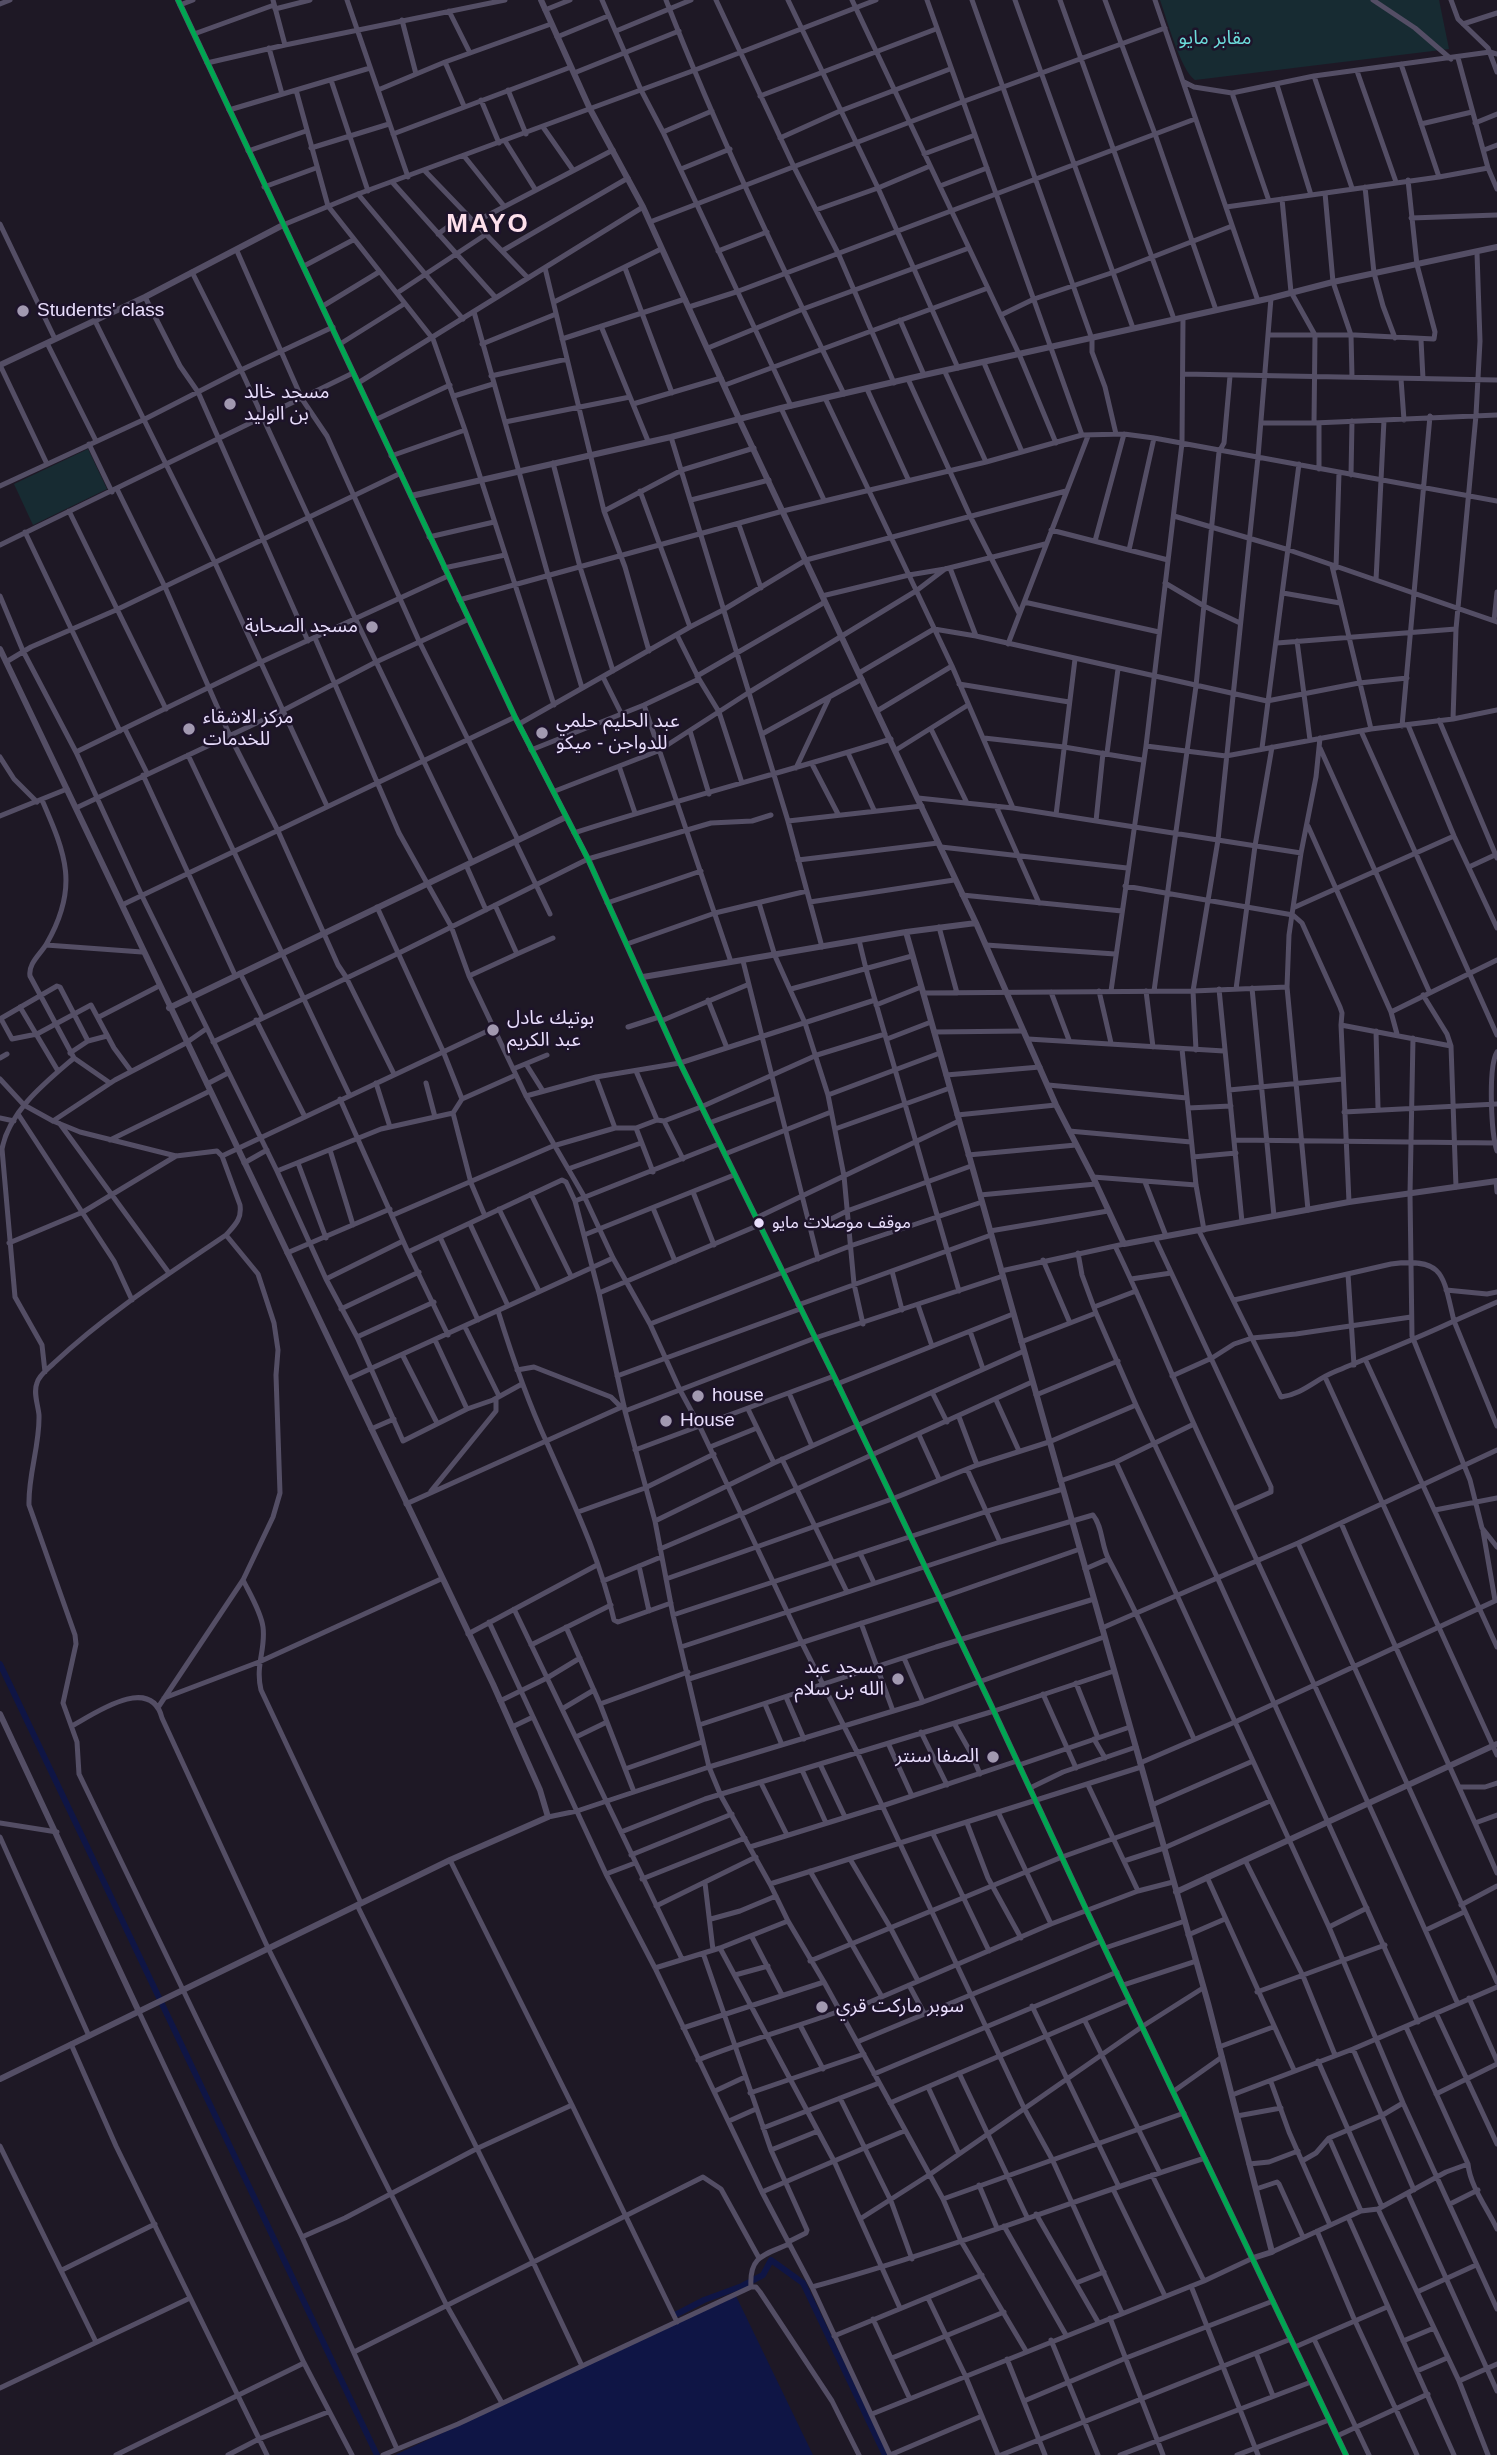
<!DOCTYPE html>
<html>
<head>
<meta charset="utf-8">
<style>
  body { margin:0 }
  canvas { display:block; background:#1e1825 }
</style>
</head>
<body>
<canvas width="1497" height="2455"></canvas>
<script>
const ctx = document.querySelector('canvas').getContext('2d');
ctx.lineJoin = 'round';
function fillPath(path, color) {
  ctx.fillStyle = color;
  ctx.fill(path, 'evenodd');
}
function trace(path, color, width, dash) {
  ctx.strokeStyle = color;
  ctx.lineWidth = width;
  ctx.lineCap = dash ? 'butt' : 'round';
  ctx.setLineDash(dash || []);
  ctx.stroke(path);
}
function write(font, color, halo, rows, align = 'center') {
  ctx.font = font + ' Helvetica,"Noto Sans Arabic",sans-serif';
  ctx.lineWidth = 5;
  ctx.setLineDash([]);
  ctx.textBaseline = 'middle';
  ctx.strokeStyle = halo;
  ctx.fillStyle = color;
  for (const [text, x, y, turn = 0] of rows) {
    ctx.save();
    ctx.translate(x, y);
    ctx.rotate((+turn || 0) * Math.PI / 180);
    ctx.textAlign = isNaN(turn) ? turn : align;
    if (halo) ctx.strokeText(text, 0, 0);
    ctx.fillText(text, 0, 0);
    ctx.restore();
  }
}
fillPath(new Path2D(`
  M1160,0H1439L1449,49L1195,80C1180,69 1167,19 1160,0Z
  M88,449L107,489L33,525L14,484Z`), '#172b32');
fillPath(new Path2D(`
  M736,2296L813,2455H396L397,2454Z`), '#0f1545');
trace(new Path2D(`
  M0,1664L377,2455
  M675,2315L704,2300L742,2286L763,2275L771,2260L803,2283L885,2455`), '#0f1545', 6);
trace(new Path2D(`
  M273,0L285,45
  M347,0L408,177
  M602,0L641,90L663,132L791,406
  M666,0C718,134 781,265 844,394
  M716,0L794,167L838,253L894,383
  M788,0L878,188L958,368
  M852,0L1019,354L1056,443
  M927,0L1082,435
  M972,0L1092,339V352L1105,387L1116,434
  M1015,0L1133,328
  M1060,0L1174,319
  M1105,0L1155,134L1216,310
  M1155,0L1258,301
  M1373,0L1415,28L1451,59
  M1451,0L1458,19L1488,48L1497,72
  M0,4L10,0
  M180,5L193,0
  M275,9L310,0
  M545,10L570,0
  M449,11L470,53
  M402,20L416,74
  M1463,24L1497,13
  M616,31L691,0
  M194,34L274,5
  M557,37L608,16
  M269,48L282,94
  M1458,58L1488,168L1497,189
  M445,62L464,106
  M207,63L285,45L505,0
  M1401,64L1439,177
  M1357,71L1396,182
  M574,73L679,31
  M1314,76L1352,188
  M331,80L368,191
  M1184,82L1194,87L1232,93L1314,76L1490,52L1497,54
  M1277,85L1311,195
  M296,90L328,206L433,339L465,430L554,705
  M378,90L445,62L551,24
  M508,90L526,134
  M1232,93L1269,201
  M760,96L936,29
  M481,100L499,143
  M229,110L370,68
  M1475,123L1497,114
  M1421,124L1472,112
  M543,127L573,170
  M663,132L712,111
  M393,134L571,67
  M780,138L840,111L950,69
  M505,141L535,189
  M311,148L389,124
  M1484,150L1497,145
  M248,151L306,131
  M924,154L975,135
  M464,156L504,206
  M681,169L730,149
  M425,171L527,277
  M393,183L496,298
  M940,186L987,168
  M264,187L316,168
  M1365,187L1374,273L1383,306L1395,338
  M1325,193L1333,282L1351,335L1352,377
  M358,194L463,319
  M1282,199L1291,292L1315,335L1314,423
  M1226,207L1439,177L1488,168
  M816,210L878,188L930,166
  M1411,218L1497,215
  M650,222L962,102L1165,28
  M473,223L613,150
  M0,224L55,339
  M283,225L358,194L695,70L876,0
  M438,234L464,215
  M237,251L302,399L327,436L419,641L518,840
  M502,251L628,178
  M718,251L767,232
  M304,266L353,240
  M545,268L604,511L625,567L649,651
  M625,268L672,393
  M192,272L241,370L356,620L472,862
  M397,293L485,235
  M145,297L180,366L198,392L308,641
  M554,302L661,249
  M323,306L379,272
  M689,307L736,292L1195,119
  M474,312L548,575L582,688
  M1001,315L1034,299L1114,272L1232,226
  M900,320L924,375
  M95,321L215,563L327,806
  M601,326L648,441
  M1268,335H1355L1434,339L1435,332L1417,265L1408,180
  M562,339L685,299
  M1421,340L1423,379
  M47,343L96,441
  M340,344L404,304
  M482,344L556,314
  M708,348L803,309L969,248
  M984,363L1022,452
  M0,365L47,464
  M945,372L986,462
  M1183,374L1497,380
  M491,376L567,359
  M908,379L971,518L1019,613
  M1401,379L1404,420
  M358,383L643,207
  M725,385L988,288
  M867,389L908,479
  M454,396L493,384
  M825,398L952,666L1013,808
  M633,404L721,378
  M781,408L824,500
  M375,420L450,385
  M505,422L630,397
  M1261,423H1314L1497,415
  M1319,423V469
  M671,437L788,821L822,947
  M89,444L112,492
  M391,456L465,430
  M553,463L580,567L613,671
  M1351,475L1352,421
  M0,486L143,420L241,370L333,327
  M117,489L165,587L230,736L278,831L338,965L346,977L394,1074
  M640,491L690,627
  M691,500L769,480
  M69,511L166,709
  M604,511L682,470L754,448
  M1174,516L1289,550L1497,622
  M739,525L761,588
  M1051,530L1168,560
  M25,532L120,731
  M429,537L494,522
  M1095,541L1124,434
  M0,545L353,373
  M1129,550L1154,438
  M1332,566L1371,729
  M444,568L505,555
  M950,568L976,636
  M1336,568L1339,473
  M1376,580L1384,420
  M1165,583L1204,606L1240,623
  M1283,593L1340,603
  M0,596L23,651L76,752L142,896L277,1171L326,1279L357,1337L403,1441L467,1409L493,1400L522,1384
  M822,596L909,575L945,569L1045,544
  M459,600L783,511L986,462L1082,435L1124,434L1154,438L1497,501
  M1024,602L1159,632
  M1494,621L1497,592
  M677,635L699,679L719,712L742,783
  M315,638L399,833L451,926L469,976L526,1096L585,1198L613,1258L650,1324L680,1390L700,1427L802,1643L857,1752L1024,2108L1052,2159L1122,2313
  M1297,641L1310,740
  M1277,643L1456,629
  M1008,644L1088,436
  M6,662L31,647L116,610L401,473
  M859,673L934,629L976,636L1267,701L1359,683L1407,678
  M697,676L825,602
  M603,677L621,713
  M959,684L1069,702
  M644,705L731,962
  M877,711L952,666
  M1453,719L1456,629L1476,415L1480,341L1477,253
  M1439,720L1497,858
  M519,724L690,627L723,610L806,560L1066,491
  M1408,725L1454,836L1497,928
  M1402,726L1430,416
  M125,729L147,773
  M931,729L967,803
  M690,731L709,794
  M1361,731L1497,1035
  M762,734L862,679
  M984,738L1064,747L1142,760
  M1146,746L1226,756L1371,729L1453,719L1497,710
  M1262,748L1299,464
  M1320,748L1429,991
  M531,750L644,705L699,679
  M896,750L968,705
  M76,752L261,662L448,576
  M848,753L874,810
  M1107,753L1118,669
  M188,755L349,1094
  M0,757L14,779L37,802
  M812,764L838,814
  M619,766L635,813
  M796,768L829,698
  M143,775L235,975
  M555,791L658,751L748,693L916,591L945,569
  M918,798L1013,808L1301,853
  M42,800C66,855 79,887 47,943C41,954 28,963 30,976L74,1058L110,1083
  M996,806L1039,903
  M76,808L282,711L376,662L469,619
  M1056,815L1075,659
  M0,816L67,789
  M788,821L922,806
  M1096,821L1103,753
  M1308,826L1391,1012
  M574,833C679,799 786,772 891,739
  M515,841L550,914
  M941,847L1127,868
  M798,860L938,843
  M466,865L486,910
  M1469,867L1497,854
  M1125,886L1293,915L1302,923L1340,1007L1342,1013L1341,1025L1451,1046
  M962,895L1122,911
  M810,902L954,880
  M607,903L701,871
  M759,903L775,956L805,1023L828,1095L844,1176L854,1284L863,1324
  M122,905L515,717
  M377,907L443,1051L462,1099
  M1295,907L1454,836
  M939,927L957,993
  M859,940L866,969L959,1291
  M627,944L715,913L807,891
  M46,945L142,952
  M986,945L1115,954
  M517,954L553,938
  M743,961L818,1259
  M240,973L262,1017
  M469,976L517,954L495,905
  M1252,988L1274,1216
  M791,989L912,956
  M1219,989L1242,1222
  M1236,989L1255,846L1272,747
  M1099,991L1111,1043
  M1111,991L1146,746L1182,443L1183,318
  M1146,991L1153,1047
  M1154,991L1196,686L1219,452L1224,443L1230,376
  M1051,992L1069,1040
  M923,993L1193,991L1287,987
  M1423,995L1447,1034L1451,1046L1456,1187
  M708,1000L727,1048
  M876,1005L921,987
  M20,1007L58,1071
  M99,1017L159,986
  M0,1019L57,986L60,987L88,1041
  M1,1019L12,1039L37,1034L91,1005L114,1048L131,1071
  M256,1020L305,1117
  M661,1021L747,985
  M1341,1025L1349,1202
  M628,1027L659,1017
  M1376,1031L1378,1108
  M934,1032L1024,1031
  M1397,1034L1391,1012L1497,960
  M1413,1038L1410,1194L1412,1336L1470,1480L1482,1528L1497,1547
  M887,1039L931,1022
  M1028,1039L1224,1051
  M213,1042L399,953L588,859L711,823L752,821L771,815
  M1182,1049L1196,1185L1204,1230
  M1196,1050L1193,991L1218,840L1258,457L1271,298
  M1497,1052C1488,1067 1491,1133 1497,1151
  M70,1053L88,1041L107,1036
  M0,1058L7,1054
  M526,1064L543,1091
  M513,1069L547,1055
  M636,1071L657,1120
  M946,1075L1040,1067
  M596,1077L615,1128
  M0,1079L24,1105L53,1121L80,1132L176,1156L217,1151L222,1156L240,1205C242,1219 235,1225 226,1235C167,1275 106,1314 54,1363C48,1369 39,1375 37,1383C33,1392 38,1405 39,1415C40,1445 28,1475 29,1505L75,1635L76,1644L63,1703L77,1742L79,1774L302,2237L397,2449
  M376,1083L390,1127
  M426,1083L435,1117
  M207,1084L228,1073
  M1048,1085L1187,1098
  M1229,1090L1343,1079
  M828,1095L940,1053
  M526,1096L596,1077L680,1063L875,1000
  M340,1099L408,1252L448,1335
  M1188,1108L1231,1106
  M1344,1112L1497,1104
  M453,1113L471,1183L485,1216
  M18,1114L114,1261L132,1300
  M957,1115L1056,1105
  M0,1118L14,1121
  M53,1121L115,1080L186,1043L206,1029
  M664,1121L683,1159
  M709,1123L777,1098
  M60,1124L169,1273
  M636,1128L653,1172
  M835,1129L950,1088
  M1069,1131L1191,1142
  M110,1140L210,1091
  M1234,1140L1497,1143
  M330,1150L353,1225
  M725,1154L831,1112
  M968,1155L1076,1145
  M222,1156L494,1028
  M1193,1157L1236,1153
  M244,1163L267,1150
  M298,1163L326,1238
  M568,1169L641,1143
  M277,1171L381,1129L453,1113L462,1099L516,1075
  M1093,1177L1196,1185
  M1496,1181L1497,1192
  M1145,1182L1166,1236
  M693,1192L714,1245
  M531,1194L571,1276
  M980,1195L1096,1184
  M575,1201L719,1144
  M653,1208L675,1261
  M499,1209L539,1291
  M1308,1210L1287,987L1289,935L1301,853L1316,777L1320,738
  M393,1215L553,1146L615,1128H636L657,1120L664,1121L701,1107L817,1055L885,1034
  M756,1218L959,1121
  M470,1224L508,1306
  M811,1229L847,1211L971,1166
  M990,1231L1108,1211
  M1199,1231L1281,1397C1303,1394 1316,1379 1334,1372C1374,1355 1414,1340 1454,1321L1497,1426
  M584,1235L734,1175
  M440,1237L478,1320
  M1155,1238L1271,1487V1492L1233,1509
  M9,1243L83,1212L176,1156
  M1115,1246C1147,1311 1172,1378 1203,1444C1289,1629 1375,1815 1457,2002
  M408,1252L562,1180L566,1182L575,1201L599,1293L625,1411L655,1521L673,1615L709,1767L721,1796L770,1884L788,1921L824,1982L943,2199L961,2241L1026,2351
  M287,1253L390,1209
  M1078,1253L1082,1275L1096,1313L1136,1405L1217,1577L1418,2022
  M1043,1260L1070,1323
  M892,1271L902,1310
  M1001,1271L1124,1244
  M1348,1274L1354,1365
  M326,1279L403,1241
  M1131,1279L1171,1273
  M1446,1290L1487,1294L1497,1292
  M599,1293L759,1225
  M1234,1300L1391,1264C1445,1257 1443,1276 1454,1321L1497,1302
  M798,1305L991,1235
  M918,1305L932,1346
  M1094,1307L1136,1291
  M341,1309L419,1272
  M498,1311C512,1356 527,1400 547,1443C572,1500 600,1558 614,1620L618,1622L671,1603
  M650,1324L850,1246L982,1202
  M465,1327L499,1396
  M970,1331L983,1369
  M357,1337L434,1302
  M435,1340L467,1409
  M1021,1342L1096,1313
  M403,1356L437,1423
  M1366,1361L1497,1647
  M517,1370L534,1367L611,1397L621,1407
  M45,1372L42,1345L15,1297L2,1149C9,1111 46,1082 74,1058
  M617,1376L800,1309
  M1172,1376L1212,1358L1234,1344L1252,1338L1296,1334L1411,1317
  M1325,1377L1497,1755
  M348,1379L613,1258
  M837,1384L1013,1314
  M932,1392L947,1422
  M789,1393L812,1446
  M1036,1395L1118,1361
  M996,1400L1019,1451
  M748,1409L774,1463
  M625,1411L815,1338L1003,1276
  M959,1417L977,1465
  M371,1429L394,1419
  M919,1435L939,1479
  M710,1447L757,1428
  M635,1450L834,1376
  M782,1459L847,1592
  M1116,1462L1329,1927L1403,2103L1497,2309
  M967,1469L1000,1542
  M1060,1481L1116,1462L1194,1424
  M431,1491L496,1411V1399
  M406,1504L624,1406
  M1435,1510L1497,1498
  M578,1512L645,1488L714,1454
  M655,1521L774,1463L1024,1351
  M1341,1523C1391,1640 1446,1756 1497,1873
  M1483,1531L1495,1600
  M1298,1543L1497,1982
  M660,1549L742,1514L1032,1382
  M860,1553L874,1583
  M639,1566L649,1611
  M1085,1569L1108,1559
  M666,1579L892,1499L977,1465L1049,1442L1136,1405
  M243,1580C250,1594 261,1612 263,1627C266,1649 255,1665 261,1690L361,1903
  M603,1581L661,1557
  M514,1609L682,1959
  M673,1615L988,1511L1063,1489
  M489,1622L606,1874L655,1968L762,2192L812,2287L890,2455
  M861,1623L893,1711
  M566,1627L600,1704L634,1792
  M1102,1628L1298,1543L1497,1450
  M468,1634L597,1565
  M531,1645L611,1605
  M681,1647L1000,1542L1093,1515C1103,1527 1101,1546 1109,1560C1140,1618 1167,1679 1194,1739
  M904,1658L923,1702
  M689,1679L940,1598L1080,1549
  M1076,1683L1098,1738
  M1043,1694L1076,1768
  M786,1697L804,1739
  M164,1698L259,1662L441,1579
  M500,1701L547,1678L580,1658
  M600,1704L688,1672
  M765,1704L782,1745
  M159,1706L243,1580L273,1517L280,1493L276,1375L278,1350L274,1323L258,1274L226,1235
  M562,1709L594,1690
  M954,1723L972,1755L980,1774
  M699,1725L936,1647L1094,1599
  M72,1726C95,1713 151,1674 162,1718L268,1948L447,2306L502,2403
  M512,1727L533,1717
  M921,1732L947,1785
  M576,1737L607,1722
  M1094,1739L1105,1758
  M888,1743L912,1796
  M1140,1763L1235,1722L1497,1600
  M820,1764L845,1817
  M1019,1765L1130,1727
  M625,1769L702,1742
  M802,1770L826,1823
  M761,1783L787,1835
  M1088,1785L1138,1891
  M1460,1787H1485L1497,1783
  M1030,1788L1063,1772L1136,1747
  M1152,1805L1253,1761
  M999,1814L1051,1924
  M548,1817L577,1811L709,1767L923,1702L1104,1637
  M0,1823L57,1832
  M967,1823L988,1878L1021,1938
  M1475,1823L1497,1815
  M621,1832L705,1799L994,1711L1114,1671
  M933,1834L989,1951
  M0,1837L89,2036
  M750,1847L882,1806L1017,1761
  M631,1855L732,1814
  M850,1859L890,1927L918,1981
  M450,1860L572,2105L677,2322
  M1245,1860L1303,1976L1335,2055
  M1124,1861L1164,1848L1270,1801
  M810,1871L882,1997
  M606,1874L635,1863
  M1207,1877L1294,2070
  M642,1879L745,1838
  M705,1883L713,1950
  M770,1884L1141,1767
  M357,1905L533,2262L582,2366
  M1461,1905L1497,1886
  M656,1906L756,1857
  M711,1919L740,1911L776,1896
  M1329,1927L1367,1908
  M1426,1930L1464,1912
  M1188,1935L1225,1919
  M752,1937L782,1995
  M720,1948L834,2161L900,2308
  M1105,1948L1185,1921
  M703,1953L771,2150L807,2230L806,2233L788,2242
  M810,1961L1062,1857L1157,1823
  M655,1968L720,1948L788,1921
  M735,1975L768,1966
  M909,1985L924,2013
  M1123,1985L1196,1961
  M1257,1992L1385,1945
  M1469,1998L1497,2061
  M1032,2006L1119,2187
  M139,2012L304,2363L352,2455
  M1436,2013L1497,2144
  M842,2014L1051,1924L1138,1891L1173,1882
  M1085,2021L1160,2173
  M800,2025L823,2069
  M1406,2027L1468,2164C1470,2186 1487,2208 1497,2229
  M683,2028L824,1982
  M857,2042L1101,1941
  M71,2044L116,2146L267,2455
  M1219,2047L1273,2027
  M1353,2049L1414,2190
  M698,2060C745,2041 793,2028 840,2011
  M1318,2061L1382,2207
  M959,2073L1027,2217
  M874,2074L1117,1972
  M1271,2082L1289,2132L1330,2225
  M928,2087L959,2154
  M715,2091L745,2077
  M1174,2091L1222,2057
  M750,2093L864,2054
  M1436,2094L1497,2064
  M1232,2095L1353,2049L1497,1987
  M840,2098L891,2201L912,2259
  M890,2103L1130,2000
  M1237,2116L1281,2108
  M729,2121L756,2109
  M763,2128L879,2083
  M1329,2138L1361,2211
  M0,2146L96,2342
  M771,2150L818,2131
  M1302,2161L1316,2153L1329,2138L1381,2116L1403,2103
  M1249,2164L1269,2162L1298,2151
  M1152,2175L1204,2281
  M979,2185L997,2228
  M1113,2189L1165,2296
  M1256,2189L1277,2182L1279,2184L1303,2237
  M762,2192L904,2131
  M1408,2194L1497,2391
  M943,2199L1184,2113
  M1450,2204L1478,2190
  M1378,2209L1459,2381L1488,2455
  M1036,2214L1098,2322
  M1348,2217L1454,2455
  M860,2219L929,2175L1143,2026L1203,1988
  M1004,2226L1066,2335
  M1317,2231L1355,2321L1417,2455
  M302,2237L345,2218L476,2149L572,2105
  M1272,2252L1361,2211L1378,2209L1446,2172L1468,2164
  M62,2270L155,2224
  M1076,2283L1104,2272
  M1191,2286L1258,2455
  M751,2287H756L760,2292L832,2401L859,2455
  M751,2287C749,2256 764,2255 789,2244
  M812,2287C945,2251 1074,2200 1205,2158
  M1417,2292L1476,2265
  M928,2298L965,2375L998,2455
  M1110,2318L1163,2455
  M873,2319L909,2397
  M834,2336L982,2275
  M1314,2339L1369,2455
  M1051,2340L1098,2455
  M1403,2341L1434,2328
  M1295,2347L1387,2307
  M354,2352L703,2177L721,2189L759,2258
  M1256,2353L1273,2396
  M892,2358L1004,2312
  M1007,2359L1045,2455
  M1417,2371L1447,2358
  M1459,2381L1497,2364
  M0,2388L190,2298
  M1024,2401L1126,2358L1273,2301
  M872,2414L1204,2281L1253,2258
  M1337,2436L1428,2394
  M116,2455L304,2363
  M228,2455L259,2439L328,2412
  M383,2455L458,2424L751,2287
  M890,2455L982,2416
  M1001,2455L1291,2339
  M1120,2455L1311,2382
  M1237,2455L1329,2420`), '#544e65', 5);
trace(new Path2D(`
  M178,0L515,717L588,859L680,1063L834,1376L991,1705L1085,1907L1346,2455
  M541,0L590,109L643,207L740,421L976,923L1056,1105L1093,1177L1124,1244L1349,1202L1497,1181
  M0,365L145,297L283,225
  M411,496L671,437L781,408L924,375L1271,298L1333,282L1497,247
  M0,649L493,1684L540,1790L548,1817L450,1860L0,2079
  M906,932L1208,2003L1272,2252L1253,2258
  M643,977L906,932L976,923
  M169,1008L566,817
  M0,1714L139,2012
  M1176,1892L1497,1744`), '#544e65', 6);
trace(new Path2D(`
  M178,0L515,717L588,859L680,1063L834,1376L991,1705L1085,1907L1346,2455`), '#00a651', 5);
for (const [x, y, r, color] of [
  [23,311,7,"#a299b1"],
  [230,404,7,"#a299b1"],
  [372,627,7,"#a299b1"],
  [189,729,7,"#a299b1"],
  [542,733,7,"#a299b1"],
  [493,1030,7,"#a299b1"],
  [759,1223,6,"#e9defd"],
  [698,1396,7,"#a299b1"],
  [666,1421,7,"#a299b1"],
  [898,1679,7,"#a299b1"],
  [993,1757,7,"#a299b1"],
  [822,2007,7,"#a299b1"]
]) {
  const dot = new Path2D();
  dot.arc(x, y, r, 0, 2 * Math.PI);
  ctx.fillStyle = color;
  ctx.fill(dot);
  trace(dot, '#1d132a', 2.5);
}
write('17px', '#e9defd', '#1d132a', [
  ["موقف موصلات مايو",772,1223]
], 'left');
write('19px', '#6cdbda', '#1d132a', [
  ["مقابر مايو",1215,39]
]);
write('19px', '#e9defd', '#1d132a', [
  ["Students' class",37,311],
  ["مسجد خالد",244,393],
  ["بن الوليد",244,415],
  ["مسجد الصحابة",358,627,"right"],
  ["مركز الاشقاء",203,718],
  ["للخدمات",203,740],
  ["عبد الحليم حلمي",556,722],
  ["للدواجن - ميكو",556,744],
  ["بوتيك عادل",507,1019],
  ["عبد الكريم",507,1041],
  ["house",712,1396],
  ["House",680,1421],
  ["مسجد عبد",884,1668,"right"],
  ["الله بن سلام",884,1690,"right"],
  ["الصفا سنتر",979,1757,"right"],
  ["سوبر ماركت قري",836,2007]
], 'left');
ctx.letterSpacing = '2px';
write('bold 26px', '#fde0eb', '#1d132a', [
  ["MAYO",488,225]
]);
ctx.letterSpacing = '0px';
</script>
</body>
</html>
